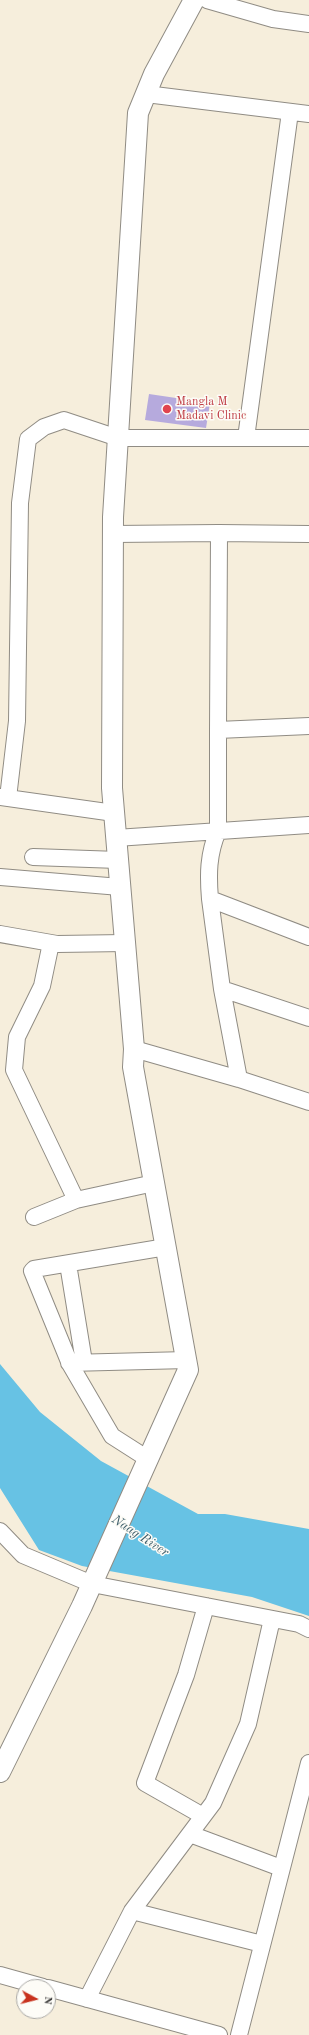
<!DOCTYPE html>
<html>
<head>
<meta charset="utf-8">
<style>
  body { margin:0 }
  #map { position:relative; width:309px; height:2035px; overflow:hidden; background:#f6eedc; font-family:"Old Standard TT",serif }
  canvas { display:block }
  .north { position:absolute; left:16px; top:1979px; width:40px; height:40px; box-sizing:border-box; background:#fdfcf7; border:1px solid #a9a8a5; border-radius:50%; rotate:97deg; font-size:11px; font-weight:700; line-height:16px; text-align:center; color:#2b2b2b }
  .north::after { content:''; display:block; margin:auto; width:14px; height:18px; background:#c8321e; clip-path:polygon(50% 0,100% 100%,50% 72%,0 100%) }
</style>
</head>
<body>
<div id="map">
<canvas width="309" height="2035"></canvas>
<div class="north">N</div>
</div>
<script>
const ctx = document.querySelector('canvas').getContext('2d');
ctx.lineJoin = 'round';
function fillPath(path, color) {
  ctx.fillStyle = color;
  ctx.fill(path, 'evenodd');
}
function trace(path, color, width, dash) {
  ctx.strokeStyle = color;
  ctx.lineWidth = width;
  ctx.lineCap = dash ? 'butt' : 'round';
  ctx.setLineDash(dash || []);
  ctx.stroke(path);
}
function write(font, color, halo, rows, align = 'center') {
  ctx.font = font + ' "Old Standard TT",serif';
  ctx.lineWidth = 3;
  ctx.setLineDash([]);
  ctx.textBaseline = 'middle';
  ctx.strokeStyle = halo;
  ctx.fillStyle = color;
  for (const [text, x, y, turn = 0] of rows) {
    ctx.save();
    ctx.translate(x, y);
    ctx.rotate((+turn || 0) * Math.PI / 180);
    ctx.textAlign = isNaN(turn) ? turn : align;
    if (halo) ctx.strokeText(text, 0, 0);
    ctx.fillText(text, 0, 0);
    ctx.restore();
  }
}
fillPath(new Path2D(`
  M0,1364L40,1412L101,1461L198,1514H225L309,1529V1616L252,1597L82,1566L39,1550L0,1488Z`), '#67c2e4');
fillPath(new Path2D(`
  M149,394L210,403L206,428L145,420Z`), '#b6aadd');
const minor = new Path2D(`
  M207,0L273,19L309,24
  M146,94L309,114
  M246,438L290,112
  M113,534L219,533
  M309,534L219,533L218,730L309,726
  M218,730V831C208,854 208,875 210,899L309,937
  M0,797L114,813
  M8,798L17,721L20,503L28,439L44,427L64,420L118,438H309
  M116,838L309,825
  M33,857L118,860
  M0,877L120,887
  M210,899L222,989L239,1079
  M0,934L57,944L125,943
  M51,943L42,986L17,1037L14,1070L76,1200
  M222,989L309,1018
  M134,1049L239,1079L309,1102
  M34,1217L76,1200L154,1183
  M68,1264L84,1362
  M69,1363L187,1360
  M148,1459L112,1436L70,1364L32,1271L34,1269L166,1247
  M0,1531L23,1555L92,1584L299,1624L309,1629
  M203,1816L145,1783L186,1675L206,1606
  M190,1834L281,1868
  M132,1911L262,1944
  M0,1975L43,1987
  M48,1988L219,2035
  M87,1999L132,1911L213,1803L248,1724L272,1619
  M239,2035L309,1763`);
const tertiary = new Path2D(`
  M0,1772L82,1606L188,1370L133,1067L134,1049L112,788L113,517L138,113L154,74L194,0`);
trace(minor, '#908c84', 18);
trace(tertiary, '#908c84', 22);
trace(minor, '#fff', 16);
trace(tertiary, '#fff', 20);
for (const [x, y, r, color] of [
  [167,409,5,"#e0444e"]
]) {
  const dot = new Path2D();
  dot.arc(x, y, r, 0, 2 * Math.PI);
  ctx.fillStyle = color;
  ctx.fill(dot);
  trace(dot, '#fdfcf7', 1.5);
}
write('12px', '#be3a42', '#fdfcf7', [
  ["Mangla M",176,402],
  ["Madavi Clinic",176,416]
], 'left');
write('italic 13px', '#40606c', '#fdfcf7', [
  ["Naag River",140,1536,33]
]);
</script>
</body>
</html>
